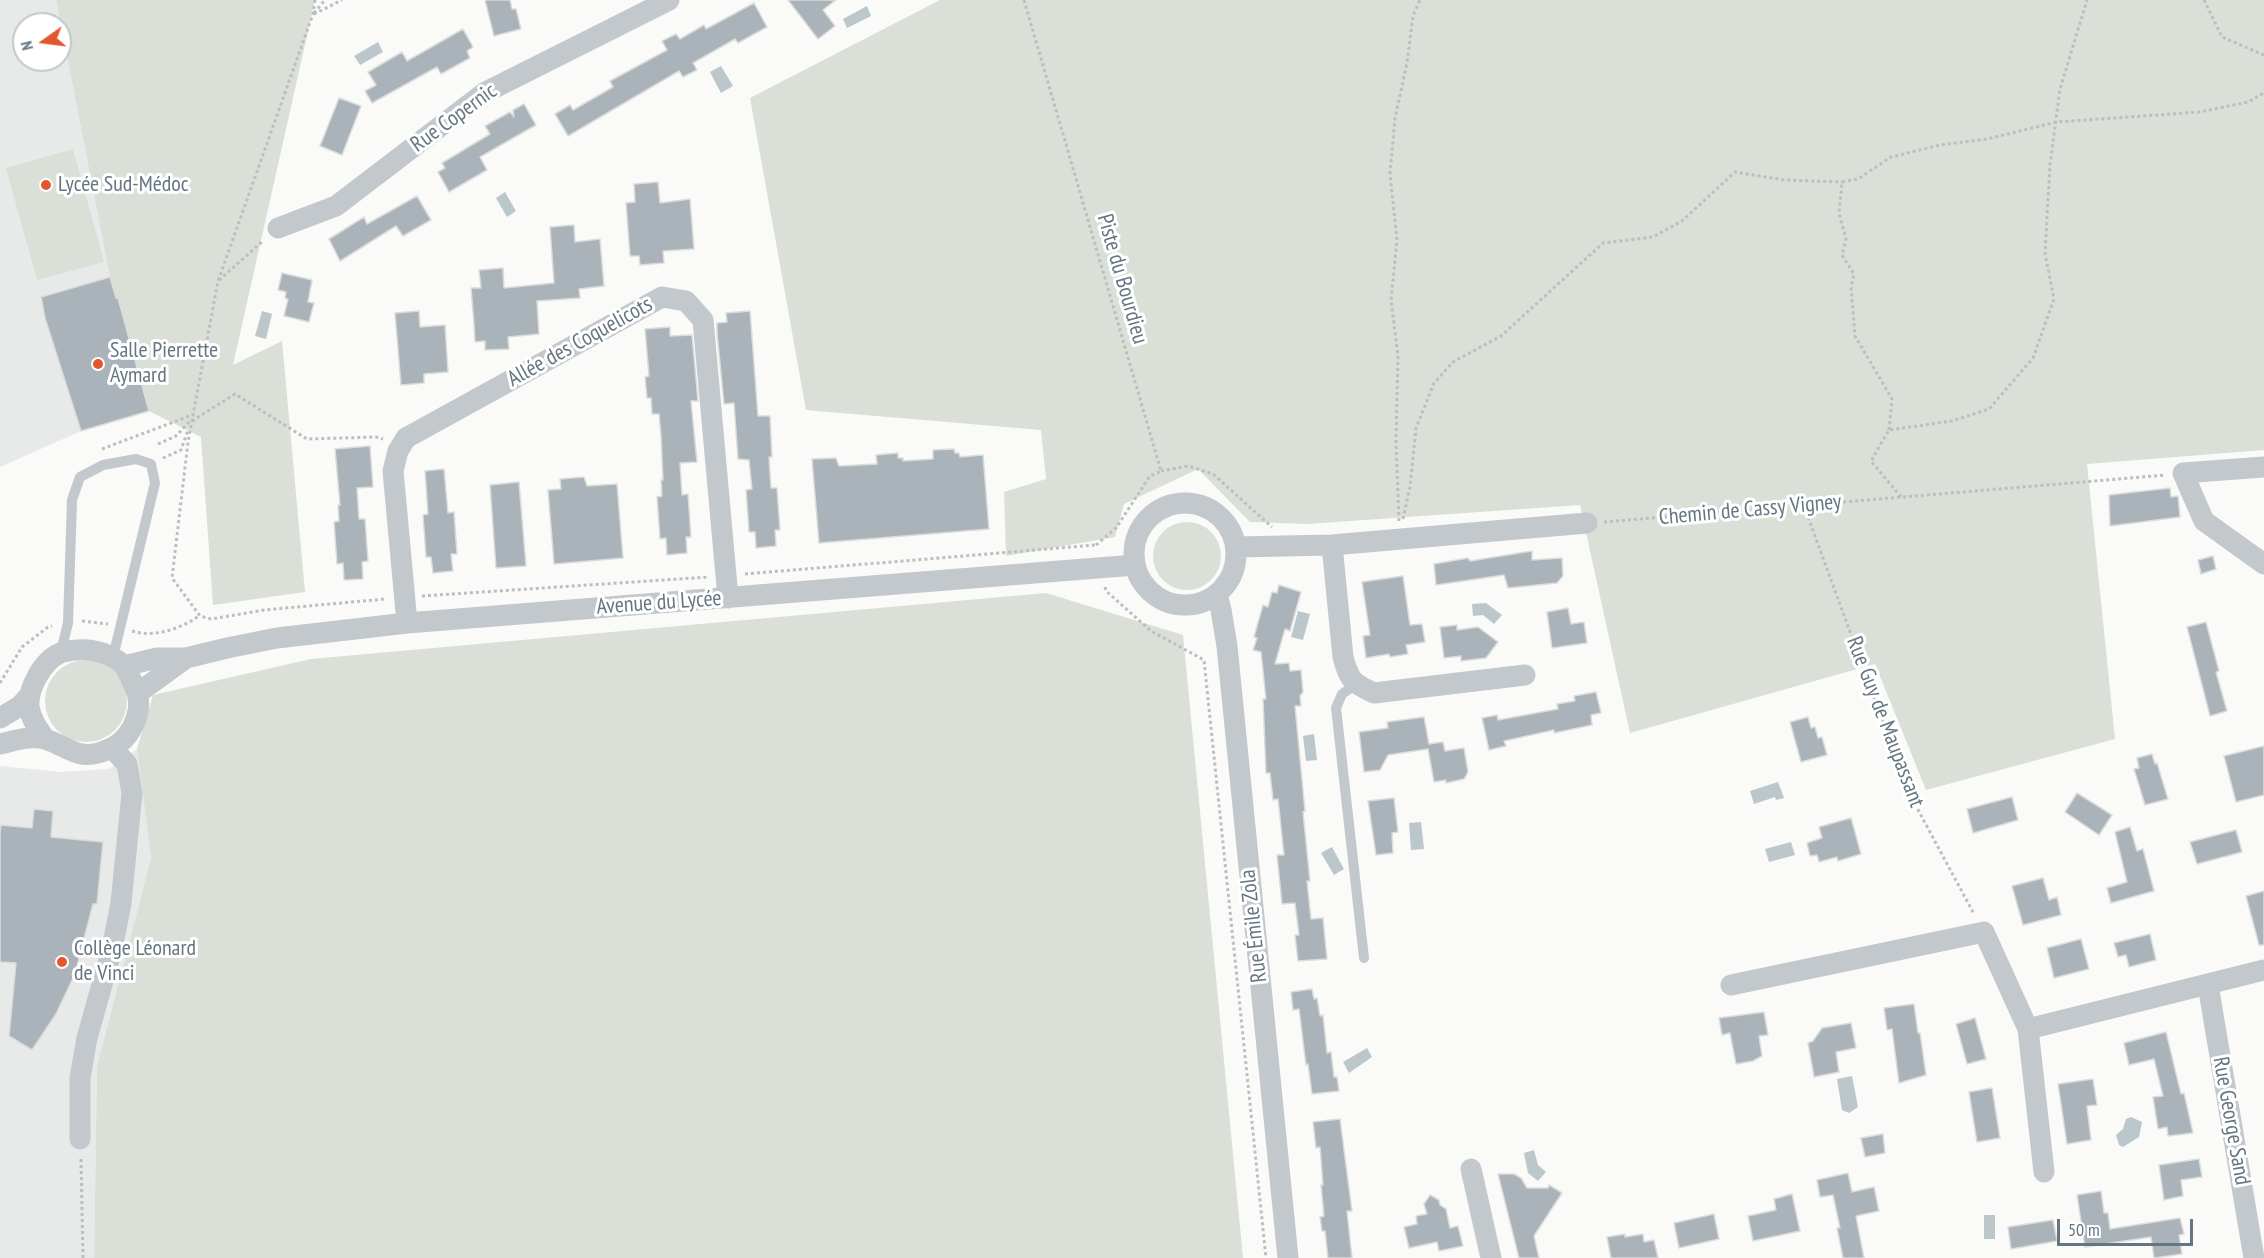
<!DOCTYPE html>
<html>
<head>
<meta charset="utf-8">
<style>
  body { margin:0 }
  #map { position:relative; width:2264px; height:1258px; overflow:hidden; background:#fafaf8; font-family:"PT Sans Narrow",sans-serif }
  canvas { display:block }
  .north { position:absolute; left:12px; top:12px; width:60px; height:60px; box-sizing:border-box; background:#fff; border:2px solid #c1c8cd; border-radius:50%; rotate:256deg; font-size:16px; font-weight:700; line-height:24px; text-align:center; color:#657683 }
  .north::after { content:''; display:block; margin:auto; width:21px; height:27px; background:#e4572e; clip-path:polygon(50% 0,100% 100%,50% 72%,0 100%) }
  .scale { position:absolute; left:2057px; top:1219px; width:136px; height:27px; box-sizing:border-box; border:3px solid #657683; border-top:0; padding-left:8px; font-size:18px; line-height:21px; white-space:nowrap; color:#657683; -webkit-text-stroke:4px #fff; paint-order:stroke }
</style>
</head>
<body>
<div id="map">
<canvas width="2264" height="1258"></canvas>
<div class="north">N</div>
<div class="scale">50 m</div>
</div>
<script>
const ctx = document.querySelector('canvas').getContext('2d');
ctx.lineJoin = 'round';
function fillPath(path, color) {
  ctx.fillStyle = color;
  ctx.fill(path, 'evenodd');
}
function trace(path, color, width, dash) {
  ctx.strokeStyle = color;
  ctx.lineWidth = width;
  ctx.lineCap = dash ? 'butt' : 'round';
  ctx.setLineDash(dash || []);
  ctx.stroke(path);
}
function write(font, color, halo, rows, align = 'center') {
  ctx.font = font + ' "PT Sans Narrow",sans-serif';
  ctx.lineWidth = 6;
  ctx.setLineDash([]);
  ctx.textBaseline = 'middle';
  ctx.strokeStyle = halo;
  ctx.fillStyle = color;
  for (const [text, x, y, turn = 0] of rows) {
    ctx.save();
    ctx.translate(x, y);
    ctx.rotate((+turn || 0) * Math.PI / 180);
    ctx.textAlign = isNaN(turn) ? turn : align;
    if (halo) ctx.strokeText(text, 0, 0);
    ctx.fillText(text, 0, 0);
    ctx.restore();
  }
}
fillPath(new Path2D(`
  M0,0H56L110,277L116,298H118L149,411L81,431L0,467ZM24,24H60V60H24Z
  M137,749L151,858L97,1066L94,1258H0V766L61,772L109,769Z`), '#e8e9e9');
fillPath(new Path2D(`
  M56,0H315L233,365L282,341L305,592L213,605L201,437L149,411L118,298H116L110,277Z
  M940,0H2264V450L2087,464L2115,739L1926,790L1875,664L1630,733L1580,505L1307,524L1250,522L1198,469L1124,504L1115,537L1006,556L1004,492L1046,479L1041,430L806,410L750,98Z
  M73,149L104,262L37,280L6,168Z
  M1153 556a34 34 0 1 1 68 0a34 34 0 1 1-68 0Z
  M1046,593L1183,635L1243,1258H94L97,1066L151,858L137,749L153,695L311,659Z
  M45 701a41 41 0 1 1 82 0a41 41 0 1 1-82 0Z`), '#dadfd7');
fillPath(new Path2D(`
  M867,6L871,16L847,28L843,19Z
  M378,42L383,52L360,65L354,56Z
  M721,66L733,86L721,93L710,72Z
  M505,192L516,211L507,217L496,198Z
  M262,311L272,314L266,339L255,336Z
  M1486,603L1502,615L1494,624L1483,615L1473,616L1472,604Z
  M1298,611L1310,614L1303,640L1291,637Z
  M1314,734L1317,760L1306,761L1303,736Z
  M1778,782L1784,798L1776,800L1775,797L1754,804L1750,791Z
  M1421,822L1424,849L1411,850L1409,823Z
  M1791,842L1795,855L1769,862L1765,849Z
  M1332,847L1344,869L1334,875L1321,853Z
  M1367,1048L1372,1057L1349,1073L1343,1062Z
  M1852,1076L1858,1107L1849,1113L1842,1110L1837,1079Z
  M2131,1117L2142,1122L2139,1137L2123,1147L2119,1145L2116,1135L2123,1129L2126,1119Z
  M1534,1150L1538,1165L1546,1172L1538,1181L1528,1173L1524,1153Z
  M1984,1215H1995V1239H1984Z`), '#bbc7cb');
const building = new Path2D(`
  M485,0H510L512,9H516L521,29L494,36Z
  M788,0H836L823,10L835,26L818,39Z
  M754,3L767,27L738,43L735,39L693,63L697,70L683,77L679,71L568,136L555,114L570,105L573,110L613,87L610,81L667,50L662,41L676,34L680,39L704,25L706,29Z
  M463,29L473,47L467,51L470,58L441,74L437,67L372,103L365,91L376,85L368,72L402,52L407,61Z
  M339,98L361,106L342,155L320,146Z
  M524,104L536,125L480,157L487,170L449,192L438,172L445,168L442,163L490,134L485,126L510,112L514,117L513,110Z
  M658,182L660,203L690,199L694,249L663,251L664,263L640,265L639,256H630L626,203L635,202L634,184Z
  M417,196L431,220L403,236L396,226L340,261L329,239L364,217L367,224Z
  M574,225L575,242L600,239L604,286L579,289L580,298L537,301L539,334L508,337L509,349L485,350V341L475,342L474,324L471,288H481L479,270L503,268L504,288L554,283L550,227Z
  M282,273L312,280L308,302L314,303L309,322L284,316L288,299L285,298L286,292L278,290Z
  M110,277L116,298H118L149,411L81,431L45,318L41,297Z
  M419,311L420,327L445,325L448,372L424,374V383L401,385L395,313Z
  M750,311L758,416H770L772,457H769L771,488H777L780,530H775L776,546L756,548L755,532H749L748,517L746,490L752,489L749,460L738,459L734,403L724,404L717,333V323L727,322L726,313Z
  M670,327V336L692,335L698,401H691L697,462L680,463L682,495L688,494L691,537H686L687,553L667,555L666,538L660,539L657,497L662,496L661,480H663L661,436L659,414H652L651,398H647L645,377L649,376L645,329Z
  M370,446L373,487L357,488L359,519H365L368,561L362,562L363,579L344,580L343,563L337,564L334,522L339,521L338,505H340L335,449Z
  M954,449L955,453H959L960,457L983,455L989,529L819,543L812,459L836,458L839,466L877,464L876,455L898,453V458H903V461L933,459V450Z
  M444,469L448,513L454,512L457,554H451L453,571L433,573L431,557H426L423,515L428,514L425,471Z
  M584,477L587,486L617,484L623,558L554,564L548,490L561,489L560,479Z
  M519,482L526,566L496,568L490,485Z
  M2170,488L2171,497L2178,496L2180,517L2110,526L2109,495Z
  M1532,551V560L1562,558L1563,576L1557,583L1508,588L1504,575L1436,585L1434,564L1468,558L1470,561Z
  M2213,556L2216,569L2201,574L2198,560Z
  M1403,576L1410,625L1422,624L1425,642L1406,645L1408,654L1390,657L1389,654L1366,658L1363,636L1370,635L1362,582Z
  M1279,585L1301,592L1290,631L1285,629L1275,664L1289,663L1290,671L1301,670L1303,692L1300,696L1301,706H1295L1305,811L1303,812L1310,881H1307L1311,919L1323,918L1327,959L1298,961L1295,935H1299L1295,903L1282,904L1277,855H1284L1278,799L1273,800L1270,773H1266L1263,699H1266L1261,652L1253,650L1257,638L1254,637L1263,605L1268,607L1272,592L1277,593Z
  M1568,608L1571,624L1584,622L1587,643L1552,648L1547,612Z
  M2206,622L2219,671L2216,672L2227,711L2210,716L2187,627Z
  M1457,625V630L1478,627L1498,642L1486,658L1461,661V656L1444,658L1440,627Z
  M1596,692L1601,713L1591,715L1592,725L1554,733V730L1504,741L1506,746L1489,750L1482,718L1497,715L1498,720L1558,709L1557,704L1575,701L1574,696Z
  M1424,717L1429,744L1443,742L1445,751L1464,748L1468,772L1464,779L1446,783V780L1434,782L1428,749L1388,755L1380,770L1364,772L1359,732L1388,728L1387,722Z
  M1808,717L1811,728L1815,727L1818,738L1822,737L1827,755L1801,762L1790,722Z
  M2264,746V795L2236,802L2224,756Z
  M2152,754L2155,764L2157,763L2168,799L2145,805L2134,769L2139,768L2137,758Z
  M2077,793L2112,815L2099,835L2065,812Z
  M2012,797L2018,820L1973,833L1967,809Z
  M1394,798L1398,832L1392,833L1393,853L1376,855L1368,801Z
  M34,809L53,811L51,837L103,842L97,904H93L75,974L56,1014L32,1050L9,1036L16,963L0,962V833L1,825L32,828Z
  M1851,818L1861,854L1838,861L1837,857L1819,862L1817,855L1810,856L1807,843L1822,838L1819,827Z
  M2130,827L2137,851L2143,849L2154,891L2111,903L2107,888L2127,882L2115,832Z
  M2236,830L2242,852L2197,864L2190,842Z
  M2043,878L2049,900L2057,897L2061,915L2023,925L2012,886Z
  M2264,891V945H2259L2246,896Z
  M2150,934L2156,960L2129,967L2126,955L2118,957L2114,943Z
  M2081,939L2089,969L2054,978L2047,948Z
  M1312,989L1314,999L1317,998L1320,1016L1323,1015L1327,1053L1331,1052L1334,1077H1337L1339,1091L1312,1094L1308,1064L1306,1065L1299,1009L1293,1010L1291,992Z
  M1914,1004L1918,1033H1920L1926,1075L1899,1083L1892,1029L1887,1030L1884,1008Z
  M1764,1012L1768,1035L1759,1036L1762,1056L1753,1061L1736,1064L1730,1033L1722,1035L1719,1018Z
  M1975,1018L1986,1059L1967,1064L1956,1024Z
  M1851,1023L1856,1048L1836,1052L1839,1072L1814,1077L1808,1043L1813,1041L1822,1028Z
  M2166,1032L2181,1094L2184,1093L2193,1133L2168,1136L2167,1127L2158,1129L2153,1097L2163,1096L2154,1059L2129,1065L2124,1043Z
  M2093,1079L2097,1105L2087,1106L2091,1140L2067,1144L2058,1084Z
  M1992,1088L2000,1138L1977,1142L1969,1092Z
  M1340,1119L1352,1211H1347L1352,1258H1328L1325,1231H1322L1320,1217L1324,1216L1321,1185H1323L1320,1147L1316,1148L1313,1122Z
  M1883,1134L1885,1153L1865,1157L1861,1138Z
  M2199,1159L2202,1177L2181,1180L2183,1196L2164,1200L2159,1165Z
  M1848,1173L1852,1192L1874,1187L1879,1211L1856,1216L1864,1258H1843L1837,1228H1840L1833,1195L1820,1197L1817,1180Z
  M1498,1174H1514L1521,1178L1527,1188H1548L1549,1185L1562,1193L1534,1236L1539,1258H1519Z
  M2101,1191L2104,1213H2108L2110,1229L2180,1218L2184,1234L2179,1235L2182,1254L2154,1258L2151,1237L2085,1247L2077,1195Z
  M1792,1194L1800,1231L1753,1241L1748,1216L1776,1210L1774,1199Z
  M1430,1195L1439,1200L1440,1205L1446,1209L1450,1228L1458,1226L1463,1246L1439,1251L1437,1242L1409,1248L1404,1227L1417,1224L1416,1216L1427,1214L1424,1204Z
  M1714,1214L1719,1239L1679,1248L1674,1223Z
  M2053,1220L2057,1241L2011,1249L2008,1227Z
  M1625,1234V1237L1643,1234L1644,1242L1654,1240L1658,1258H1611L1607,1237Z`);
fillPath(building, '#aab3b9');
trace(building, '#dcdcda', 1.5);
trace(new Path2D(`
  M315,0L313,14L218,281L188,442L172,578L200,616L211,619L264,610L385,599
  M1024,0L1161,471L1150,476L1116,528L1096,545
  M2204,0L2222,37L2264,55
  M314,13L325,0
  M314,14L342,0
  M219,280L263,241
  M192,421L235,394L307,439L376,437L383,439
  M1889,430L1892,399L1855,336L1851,287L1854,274L1842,255L1846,239L1839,213L1842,182L1858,179L1891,157L1940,145L1987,139L2057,122L2200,112L2248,102L2264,93
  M158,444L176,436L190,421
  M102,449L192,415
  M163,458L181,450L188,430
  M1161,471L1188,466L1213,474L1272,527
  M1901,497L1871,461L1889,430L1952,421L1989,409L2033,358L2054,299L2045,253L2050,165L2060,89L2087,0
  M1804,506L1909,793L1974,914
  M1403,519L1410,487L1416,428L1434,383L1453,362L1501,336L1603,243L1653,237L1682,221L1735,172L1784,180L1842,182
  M1399,521L1396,442L1398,356L1391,300L1397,240L1390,174L1395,118L1407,63L1413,16L1420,0
  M1604,522L2166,475
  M745,574L1096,545
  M1105,587L1106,591L1151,631L1204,660L1266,1258
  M422,596L709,577
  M82,621L108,624
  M132,631C154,638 180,629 199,616
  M0,683L22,647L48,627L52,626
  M81,1159L83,1258`), '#bbbfc2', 3, [3, 3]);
trace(new Path2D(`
  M61,652L68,623L72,500L80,477L103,465L136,459L151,464L155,483L113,657
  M1355,685L1342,694L1336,708L1364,958`), '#c3c8cc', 10);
trace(new Path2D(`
  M278,228L336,206L484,93L669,0
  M2264,467L2183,473L2204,521L2264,564
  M1134 554a51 51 0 1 1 102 0a51 51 0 1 1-102 0Z
  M1332,545L1343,657C1349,680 1352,683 1374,693L1525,675
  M1236,547L1332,545L1587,523
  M1217,595L1221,610L1227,646L1288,1258
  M407,623L393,471L398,451L406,438L662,297L686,301L703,320L728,598
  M124,666L157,658H186L227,648L277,638L407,623L1135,565
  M138,693L186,658
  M0,718L20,706L29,696
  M0,744C14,741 31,735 45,739C70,747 79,763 109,749C125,743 135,727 138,711C140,699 137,691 132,681C129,675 127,669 123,665C108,650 83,647 63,652C52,655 42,667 37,677C32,686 28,696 29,707C31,719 38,729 45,739
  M1731,985L1984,932L2028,1029L2264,970
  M2208,985L2254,1258
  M2028,1029L2044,1172
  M80,1139V1078L87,1038L112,949L121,903L132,793L127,764L112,748
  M1471,1169L1491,1258`), '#c3c8cc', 21);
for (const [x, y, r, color] of [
  [46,185,6,"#e4572e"],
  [98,364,6,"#e4572e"],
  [62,962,6,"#e4572e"]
]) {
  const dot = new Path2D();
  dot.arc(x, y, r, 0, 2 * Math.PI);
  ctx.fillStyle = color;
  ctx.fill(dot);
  trace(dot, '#fff', 2);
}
write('22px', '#657683', '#fff', [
  ["Rue Copernic",454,118,-36],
  ["Piste du Bourdieu",1122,279,74],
  ["Allée des Coquelicots",580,342,-29],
  ["Chemin de Cassy Vigney",1750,510,-5],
  ["Avenue du Lycée",659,603,-4],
  ["Rue Guy de Maupassant",1885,722,69],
  ["Rue Émile Zola",1254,926,-96],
  ["Rue George Sand",2231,1121,80]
]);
write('22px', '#657683', '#fff', [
  ["Lycée Sud-Médoc",58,185],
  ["Salle Pierrette",110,351],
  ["Aymard",110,376],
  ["Collège Léonard",74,949],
  ["de Vinci",74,974]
], 'left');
</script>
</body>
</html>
